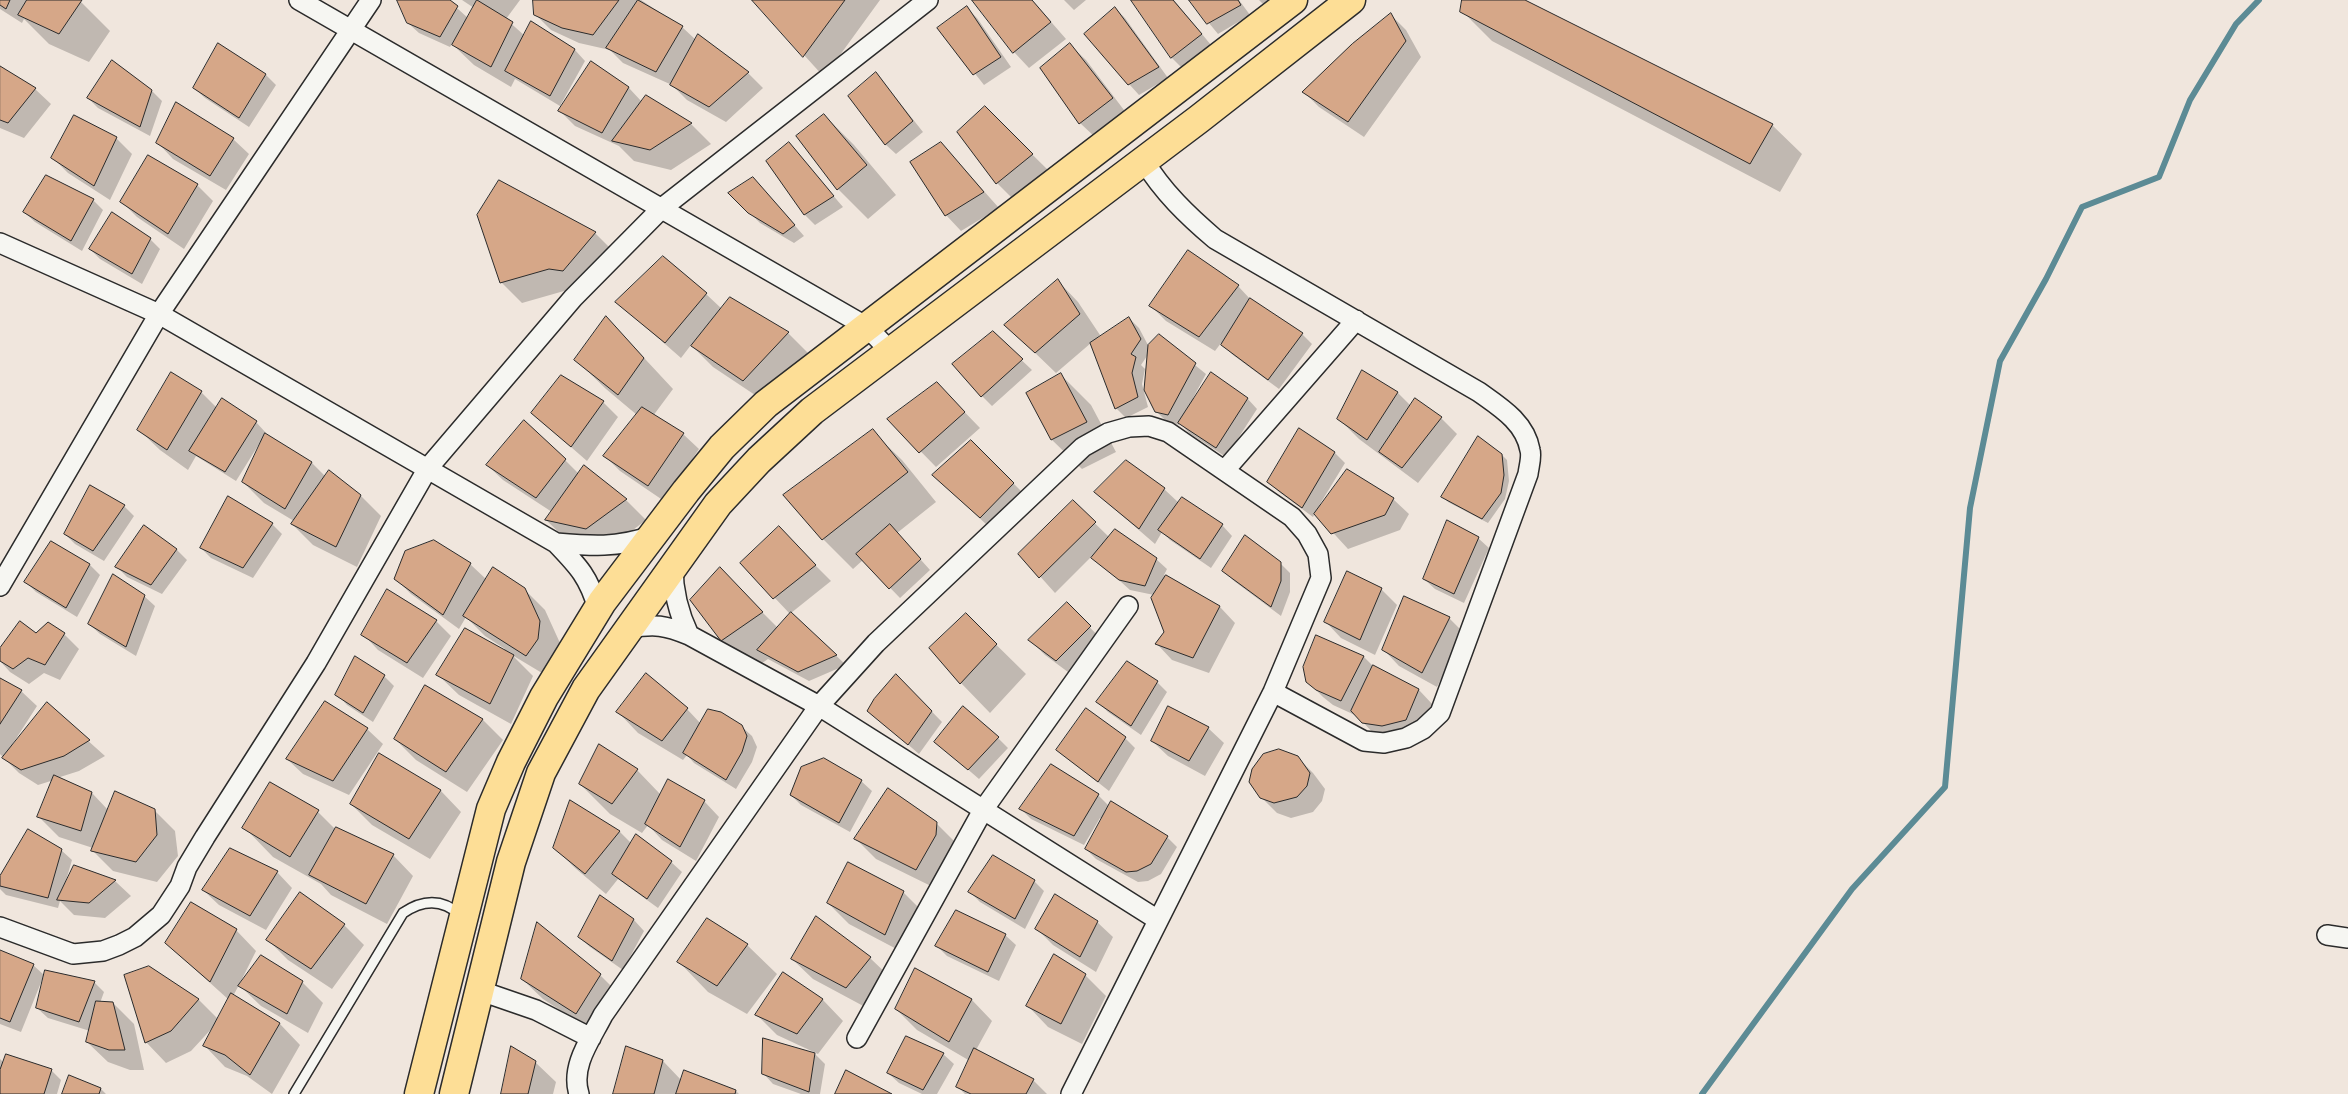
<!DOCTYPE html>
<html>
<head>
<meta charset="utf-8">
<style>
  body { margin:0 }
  canvas { display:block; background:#f0e6dd }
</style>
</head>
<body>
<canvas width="2348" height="1094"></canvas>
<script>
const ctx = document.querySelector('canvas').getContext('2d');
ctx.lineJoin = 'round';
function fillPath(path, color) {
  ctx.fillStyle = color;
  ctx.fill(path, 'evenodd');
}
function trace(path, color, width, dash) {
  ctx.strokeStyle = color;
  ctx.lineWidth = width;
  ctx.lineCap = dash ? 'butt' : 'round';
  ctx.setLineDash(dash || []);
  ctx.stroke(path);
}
fillPath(new Path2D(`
  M0,0H79L110,31L89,62L49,44L24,19L22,23L0,9Z
  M398,0H448L468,18L474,8L462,0H520L506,19L525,36L532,23L575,50L585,61L560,106L515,79L511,87L474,65L452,44L450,47L419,33L408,23Z
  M534,0H641L682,27L696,40L699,35L748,73L763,88L726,122L687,100L672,85L623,63L610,50L579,43L551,30L535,14Z
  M754,0H880L824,77Z
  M973,0H1032L1066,39L1029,68L1014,52Z
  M1064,0H1086L1074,10Z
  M1133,0H1174L1211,45L1182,68L1172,58Z
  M1190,0H1239L1250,15L1218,34Z
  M1259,0H1281L1270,11Z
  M1463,0H1522L1772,125L1802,154L1780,192L1492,41L1462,11Z
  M967,8L977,18L1011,67L984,85L939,28Z
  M1115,8L1125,18L1168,78L1139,95L1129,84Z
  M1391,15L1406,30L1421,57L1364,137L1319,107L1304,92Z
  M219,45L266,75L276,85L249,127L205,98L194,88Z
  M1070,45L1086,60L1127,114L1096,138L1080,123Z
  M591,63L629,88L642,102L691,124L711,144L671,170L634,161L619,146L575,126L560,111Z
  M0,67L35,89L51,104L24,138L0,128Z
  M876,73L923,132L896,154L885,144Z
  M152,91L162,101L150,136L98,108L88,98Z
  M985,108L1048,170L1012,198L997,183Z
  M824,115L854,145L896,195L868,219L838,189Z
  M75,117L116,138L132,154L110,200L68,173L52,157Z
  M233,139L249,154L226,190L173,159L158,143Z
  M941,143L999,208L961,231L946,215Z
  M789,144L843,207L815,225L805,215Z
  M197,185L213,201L184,249L137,217L122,202Z
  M763,189L804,236L794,243L760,223L730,193Z
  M93,200L103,210L82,251L35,222L24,212Z
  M595,233L615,253L571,289L522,303L501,282Z
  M150,239L160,249L142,284L100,259L90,249Z
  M1058,281L1078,302L1100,335L1095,341L1129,318L1139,328L1149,347L1159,336L1206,374L1193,398H1247L1257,409L1226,457L1189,433L1180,423L1179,425L1166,421L1156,411L1149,353L1141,365L1145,369L1142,384L1148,407L1126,418L1116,408L1091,343L1056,373L1006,325Z
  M1238,286L1251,300L1302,334L1312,344L1279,389L1233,355L1221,343L1215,351L1166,321L1151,306Z
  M706,294L722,309L731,298L788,333L809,354L764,401L713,367L691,345L681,358L617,302Z
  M606,317L673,389L653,416L683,434L699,449L664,501L620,471L605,456L637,415L606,389L576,360Z
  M993,333L1032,370L992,406L982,396Z
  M1363,372L1398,393L1411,406L1415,399L1441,418L1457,434L1418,483L1359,439L1338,418Z
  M1061,375L1091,405L1116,452L1082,469L1052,440L1028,393Z
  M201,392L217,408L256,422L266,433L265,434L312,463L326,477L361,496L381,516L357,567L313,545L292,524L294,521L264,503L243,482L262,442L261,441L236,481L196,456L188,470L160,450L139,430Z
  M952,399L980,428L936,467L889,419Z
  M603,402L618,417L587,461L532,413Z
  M1300,430L1335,453L1345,463L1320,504L1393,499L1409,514L1400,530L1348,549L1315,513L1313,517L1279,492L1269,482Z
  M872,431L902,460L936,502L897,533L930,570L900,598L863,560L853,569L823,539Z
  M971,441L1034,504L1001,538L933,475Z
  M1502,455L1507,460L1509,481L1505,499L1488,523L1448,502L1443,497Z
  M565,460L579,474L626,500L646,520L608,549L567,540L546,520L552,512L503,480L487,465Z
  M1126,462L1164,489L1179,503L1222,525L1232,536L1211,568L1170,540L1162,532L1155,544L1095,492Z
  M1073,502L1109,537L1156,559L1167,569L1164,575L1220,607L1235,623L1209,673L1172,660L1157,644L1166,632L1154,595L1130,590L1092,556L1055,593L1020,554Z
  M124,506L134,516L104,561L75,544L65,534Z
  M272,524L282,534L253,578L211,558L201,548Z
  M144,527L177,550L187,560L162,594L127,577L117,567Z
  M1478,538L1489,548L1464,603L1435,589L1424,579Z
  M794,544L831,581L791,613L846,665L809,681L768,659L752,670L722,640L691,600L749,599L778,628L790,614L742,563Z
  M1280,563L1290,573V592L1281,616L1234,581L1223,571Z
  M470,564L487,580L524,589L545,610L560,643L558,659L547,676L512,655L533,676L511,724L459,695L438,675L505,649L485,636L466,617L459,629L411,594L395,578Z
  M90,565L100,575L77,617L36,592L26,582Z
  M1381,589L1397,605L1375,655L1341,638L1326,622Z
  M144,596L155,606L136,656L100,634L89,624Z
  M1067,604L1105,643L1072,675L1045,655L1030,640Z
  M966,615L1026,674L990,713L961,683L931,648Z
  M1449,618L1464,633L1437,687L1399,666L1384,650Z
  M436,621L451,636L423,678L378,650L363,634Z
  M36,634H64L79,649L60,680L44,673L29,684L10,672L0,661V650Z
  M1316,637L1364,657L1373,666L1419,690L1434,706L1421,736L1378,738L1357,716L1333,705L1323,697L1307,681Z
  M896,675L942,722L919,754L869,711Z
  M384,676L394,686L373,722L347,705L337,694Z
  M0,679L21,691L37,706L12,745L13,746L47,704L105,756L79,771L57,778L92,793L108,810H154L175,831L178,856L157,882L113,871L92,850L93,848L59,837L39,817L54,780L38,785L19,773L0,754Z
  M1157,682L1167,692L1141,735L1108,712L1098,702Z
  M425,687L483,720L503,740L467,792L416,760L395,739Z
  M325,703L367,729L383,744L349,795L303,774L287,759Z
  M687,709L701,724L741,726L752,736L757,747L752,762L736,789L694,763L687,755L683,760L638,733L618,712Z
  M1208,728L1224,743L1205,776L1168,756L1152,741Z
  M998,738L1008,748L979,779L936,742Z
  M1125,738L1135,748L1109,791L1057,750Z
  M379,755L441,791L461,812L430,859L372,825L351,804Z
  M1297,757L1313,773L1325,789L1322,801L1313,812L1291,818L1277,813L1261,797Z
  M637,770L661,795L704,801L719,817L696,861L662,840L648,825L642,833L610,814L580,784Z
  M861,781L872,791L850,832L801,805L791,795Z
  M1098,795L1109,806L1167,837L1177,847L1161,874L1148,881L1138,882L1096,859L1086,849L1102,819L1100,818L1084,845L1031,819L1021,809Z
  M571,802L620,832L632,844L671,862L682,872L658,908L618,879L606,894L575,868L554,847Z
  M318,812L336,830L393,855L413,876L387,924L331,895L321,884L273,857L244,827Z
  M936,823L957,844L937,889L876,859L856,839Z
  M61,850L72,860L65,884L75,867L115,881L131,896L105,918L74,915L60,901L58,908L6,895L0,889V878Z
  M277,872L292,888L266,930L219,905L203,890Z
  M1034,881L1044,891L1025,929L980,902L970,892Z
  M903,892L923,912L906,954L849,924L828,903Z
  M601,896L634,920L644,931L623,970L590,947L579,937Z
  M816,918L870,958L891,978L867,1008L813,979L792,959Z
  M1097,922L1113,937L1096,972L1053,945L1037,929Z
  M344,925L364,945L332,989L288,960L268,940Z
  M236,930L256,951L240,983L302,982L323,1003L308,1033L261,1006L239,985L233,996L280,1024L300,1045L272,1094L247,1076L225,1067L205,1046L215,1025L191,1051L166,1063L146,1042L149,967L199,1000L219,1020L229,1000L166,943Z
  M1005,935L1016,945L999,981L947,956L937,946Z
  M747,945L777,974L747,1014L708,992L679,962Z
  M0,951L33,965L44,975L21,1032L0,1024Z
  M915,970L972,1000L992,1021L976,1050L1033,1080L1047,1094H965L958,1087L970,1061L917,1030L896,1009Z
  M783,974L823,1000L843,1021L818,1054L777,1035L757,1015Z
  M600,975L621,996L597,1034L543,999L522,979Z
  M1085,975L1106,996L1082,1044L1048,1027L1028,1006Z
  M94,982L104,992L100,1003H113L134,1024L144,1070H130L108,1062L87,1042L90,1031L48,1018L37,1008Z
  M815,1054L825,1064L820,1094H801L773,1084L763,1073Z
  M943,1054L954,1064L937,1094H922L899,1083L888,1073Z
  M0,1059L4,1063L51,1070L61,1080L57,1094H0Z
  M663,1061L682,1081L736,1091L739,1094H614Z
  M535,1062L556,1082L553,1094H503Z
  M101,1089L106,1094H63Z`), '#0003');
trace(new Path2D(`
  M1702,1094L1852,889L1945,787L1970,508L2000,361L2046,279L2082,207L2159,177L2190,100L2236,24L2259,0`), '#5c8b95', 6);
const building = new Path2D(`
  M0,0H10L6,9L0,5Z
  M27,0H82L59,34L18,15Z
  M397,0H450L458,6L440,37L407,23Z
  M477,0L513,22L491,67L452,45Z
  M533,0H619L593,35L562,28L534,15Z
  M638,0L683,26L656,72L606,48Z
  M752,0H845L803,57Z
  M972,0H1032L1051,22L1013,53Z
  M1131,0H1173L1202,34L1171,58Z
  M1189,0H1238L1241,5L1207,24Z
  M1462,0H1525L1773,124L1750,164L1460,12Z
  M967,6L1001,57L973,75L937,28Z
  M1115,7L1159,67L1128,85L1084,34Z
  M1391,13L1406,41L1348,122L1302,92L1352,44Z
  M531,21L575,49L550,96L505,71Z
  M698,34L749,72L709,107L670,85Z
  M218,43L266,74L239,118L193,88Z
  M1070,43L1113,98L1079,124L1040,68Z
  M112,60L152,90L140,127L87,98Z
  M591,61L629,87L602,133L558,111Z
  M0,66L36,88L8,123L0,120Z
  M876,72L913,121L885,145L848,96Z
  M646,95L692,123L650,150L612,141Z
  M176,102L234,138L210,176L156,143Z
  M985,106L1033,154L996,184L957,132Z
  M824,114L867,165L837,190L796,136Z
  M74,115L117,137L94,186L51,158Z
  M789,142L834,196L804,215L766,161Z
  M941,142L984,192L945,216L910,162Z
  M148,155L198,184L168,234L120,202Z
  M46,175L94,199L71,241L23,212Z
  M753,177L795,225L783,234L748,213L728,193Z
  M499,180L596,232L563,271L549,269L500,283L477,215Z
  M112,212L151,238L132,274L89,249Z
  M1188,250L1239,285L1199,337L1149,306Z
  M663,256L707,293L665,343L615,302Z
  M1058,279L1080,314L1035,353L1004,325Z
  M730,297L789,332L743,381L691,346Z
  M1250,298L1303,333L1268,380L1221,345Z
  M606,316L644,358L618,395L574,360Z
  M1129,317L1141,339L1131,354L1136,357L1132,373L1138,397L1115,409L1090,343Z
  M993,331L1023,359L981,397L952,364Z
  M1159,334L1196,363L1168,415L1155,412L1144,390L1148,345Z
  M1362,370L1398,392L1367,440L1337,419Z
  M171,372L202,391L167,450L137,430Z
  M1211,372L1248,398L1216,448L1178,423Z
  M1061,373L1087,422L1051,440L1026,393Z
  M561,375L604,401L571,447L531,413Z
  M937,382L965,412L919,453L887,419Z
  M222,398L257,421L225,472L189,451Z
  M1415,398L1442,417L1402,468L1379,452Z
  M642,407L684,433L648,486L603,456Z
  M524,420L566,459L536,498L486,465Z
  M1299,428L1335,452L1302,508L1267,482Z
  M873,429L908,472L822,540L783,495Z
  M265,433L312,462L285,509L242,482Z
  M1478,436L1502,454L1504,475L1501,493L1482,519L1441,497Z
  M971,440L1014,483L980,518L932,475Z
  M1126,460L1165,488L1139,529L1094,492Z
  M584,465L627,499L586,529L545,520Z
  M1347,469L1394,498L1385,515L1331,534L1314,514Z
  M329,470L361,495L336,547L291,524Z
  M90,485L125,505L93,551L64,534Z
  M228,496L273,523L243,568L200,548Z
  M1182,497L1223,524L1200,559L1158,530Z
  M1073,500L1096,522L1039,578L1018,554Z
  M1447,520L1479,537L1454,594L1423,579Z
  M890,524L921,559L889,589L856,554Z
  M144,525L177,549L151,585L115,567Z
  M779,526L816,565L773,599L740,563Z
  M1115,529L1157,558L1145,586L1119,580L1091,558Z
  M1245,535L1281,562V581L1271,607L1222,571Z
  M434,540L471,563L443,615L394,579L405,551Z
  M51,541L90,564L66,608L24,582Z
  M493,567L525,588L540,621L538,639L526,656L463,616Z
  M720,567L763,612L721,641L690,600Z
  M1347,571L1382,588L1360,640L1324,622Z
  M113,574L145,595L126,647L88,624Z
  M1166,575L1220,606L1193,658L1155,644L1164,632L1151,598Z
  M387,589L437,620L407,663L361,635Z
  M1404,596L1450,617L1422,673L1382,650Z
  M1067,602L1091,626L1056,661L1028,640Z
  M791,612L837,655L798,672L757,650Z
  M966,613L997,644L960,684L929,648Z
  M20,621L36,633L48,622L65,633L45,665L28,658L13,669L0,661V648Z
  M465,628L514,655L490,704L436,675Z
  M1316,635L1364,656L1341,701L1316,690L1306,682L1303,667Z
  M355,656L385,675L363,713L335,695Z
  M1127,661L1158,681L1131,726L1096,702Z
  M1373,665L1419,689L1406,720L1382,726L1362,723L1351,711Z
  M646,673L688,708L662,741L616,712Z
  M896,674L932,711L908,745L867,711L874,699Z
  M0,678L22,690L0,724Z
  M425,685L483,719L446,772L394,739Z
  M325,701L368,728L333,781L286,759Z
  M47,702L90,740L64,756L21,770L2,758Z
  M963,706L999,737L968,770L934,742Z
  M1168,706L1209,727L1189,761L1151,741Z
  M1086,708L1126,737L1098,782L1056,750Z
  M708,709L721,712L742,725L747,736L742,752L726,780L683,753Z
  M599,744L638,769L612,804L579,784Z
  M1279,749L1298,756L1310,773L1307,786L1297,797L1274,803L1260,798L1249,782L1252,769L1263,754Z
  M379,753L441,790L409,839L350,804Z
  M824,758L862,780L839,823L790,795L801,767Z
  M1051,764L1099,794L1074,836L1019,809Z
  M54,775L92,792L81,831L37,817Z
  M668,779L705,800L680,847L645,824Z
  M270,782L319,810L290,857L242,828Z
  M888,788L937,822L936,835L916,870L854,839Z
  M115,791L155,809L157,835L136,862L91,851Z
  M570,800L620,831L585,874L553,848Z
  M1111,801L1168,836L1151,864L1137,871L1126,872L1085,849Z
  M336,827L394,854L366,904L309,875Z
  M28,829L62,849L48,898L0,886V876Z
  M636,834L672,861L647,899L612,874Z
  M230,848L278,871L250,916L202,890Z
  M993,855L1035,880L1015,919L968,892Z
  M848,862L904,891L885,935L827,903Z
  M74,865L116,880L89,903L57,900Z
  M300,892L345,924L311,969L266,940Z
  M1055,894L1098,921L1080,957L1035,929Z
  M600,895L634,919L612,961L578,937Z
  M191,902L237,929L210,982L165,943Z
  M956,910L1006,934L988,972L935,946Z
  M816,916L871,957L846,988L791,959Z
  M707,918L748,944L717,986L677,962Z
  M537,922L601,974L576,1014L521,979Z
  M0,950L34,964L10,1022L0,1018Z
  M1054,954L1086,974L1061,1024L1026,1006Z
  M261,955L303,981L287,1014L238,986Z
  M149,966L199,999L171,1031L145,1043L124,975Z
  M915,968L972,999L949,1042L895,1009Z
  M45,970L95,981L79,1022L36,1008Z
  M783,972L823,999L797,1034L755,1015Z
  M231,993L280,1023L250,1075L225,1055L203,1046Z
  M96,1001L113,1002L125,1050H109L86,1042Z
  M906,1036L944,1053L923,1090L887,1073Z
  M763,1038L815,1053L809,1092L762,1074Z
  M511,1046L536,1061L528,1094H501Z
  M626,1046L663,1060L654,1094H613Z
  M974,1048L1034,1079L1026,1094H971L956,1087Z
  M6,1054L52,1069L44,1094H0V1070Z
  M684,1070L736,1090L735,1094H676Z
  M846,1070L892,1094H835Z
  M69,1075L101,1088L99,1094H62Z`);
fillPath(building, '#d6a788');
trace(building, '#2b2b2b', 1);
const lane = new Path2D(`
  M294,1094L403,913C422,900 442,898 460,915`);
const street = new Path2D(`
  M299,0L867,327L891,352
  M1144,161C1163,192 1187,215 1215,239L1479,392C1500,407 1525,422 1530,450C1532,457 1529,466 1528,474L1440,713L1423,729L1406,738L1384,743L1364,741L1273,692
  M0,243L159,314L556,543C578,566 589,577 598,609
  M1225,470L1356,320
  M556,543C592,546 616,548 652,536
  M673,567C673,592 678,612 689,635
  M0,586L159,314L371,0
  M629,628C655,624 665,625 689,635L819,706L1158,920
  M0,927L73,954L103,951L119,945L135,937L161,915L180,886L187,867L205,837L316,663L428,468L573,298L662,208L928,0
  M2327,935L2348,938
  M478,990L536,1010L591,1038
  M857,1038L983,810L1128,606
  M579,1094C570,1066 591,1039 603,1015L819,706L876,643L1083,447L1108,433L1129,427L1149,426L1168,432L1292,517L1307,534L1318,554L1321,578L1273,692L1071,1094`);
const primary = new Path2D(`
  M419,1094L491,809L511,762L544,697L602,602L686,491L722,447L766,404L1293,0
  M454,1094L511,862L541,773L586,689L718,504L759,460L812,411L1199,119L1351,0`);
trace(lane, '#2b2b2b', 12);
trace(street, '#2b2b2b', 22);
trace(primary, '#2b2b2b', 31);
trace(lane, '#f6f6f2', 9);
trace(street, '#f6f6f2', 19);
trace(primary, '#fdde96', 28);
</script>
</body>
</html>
